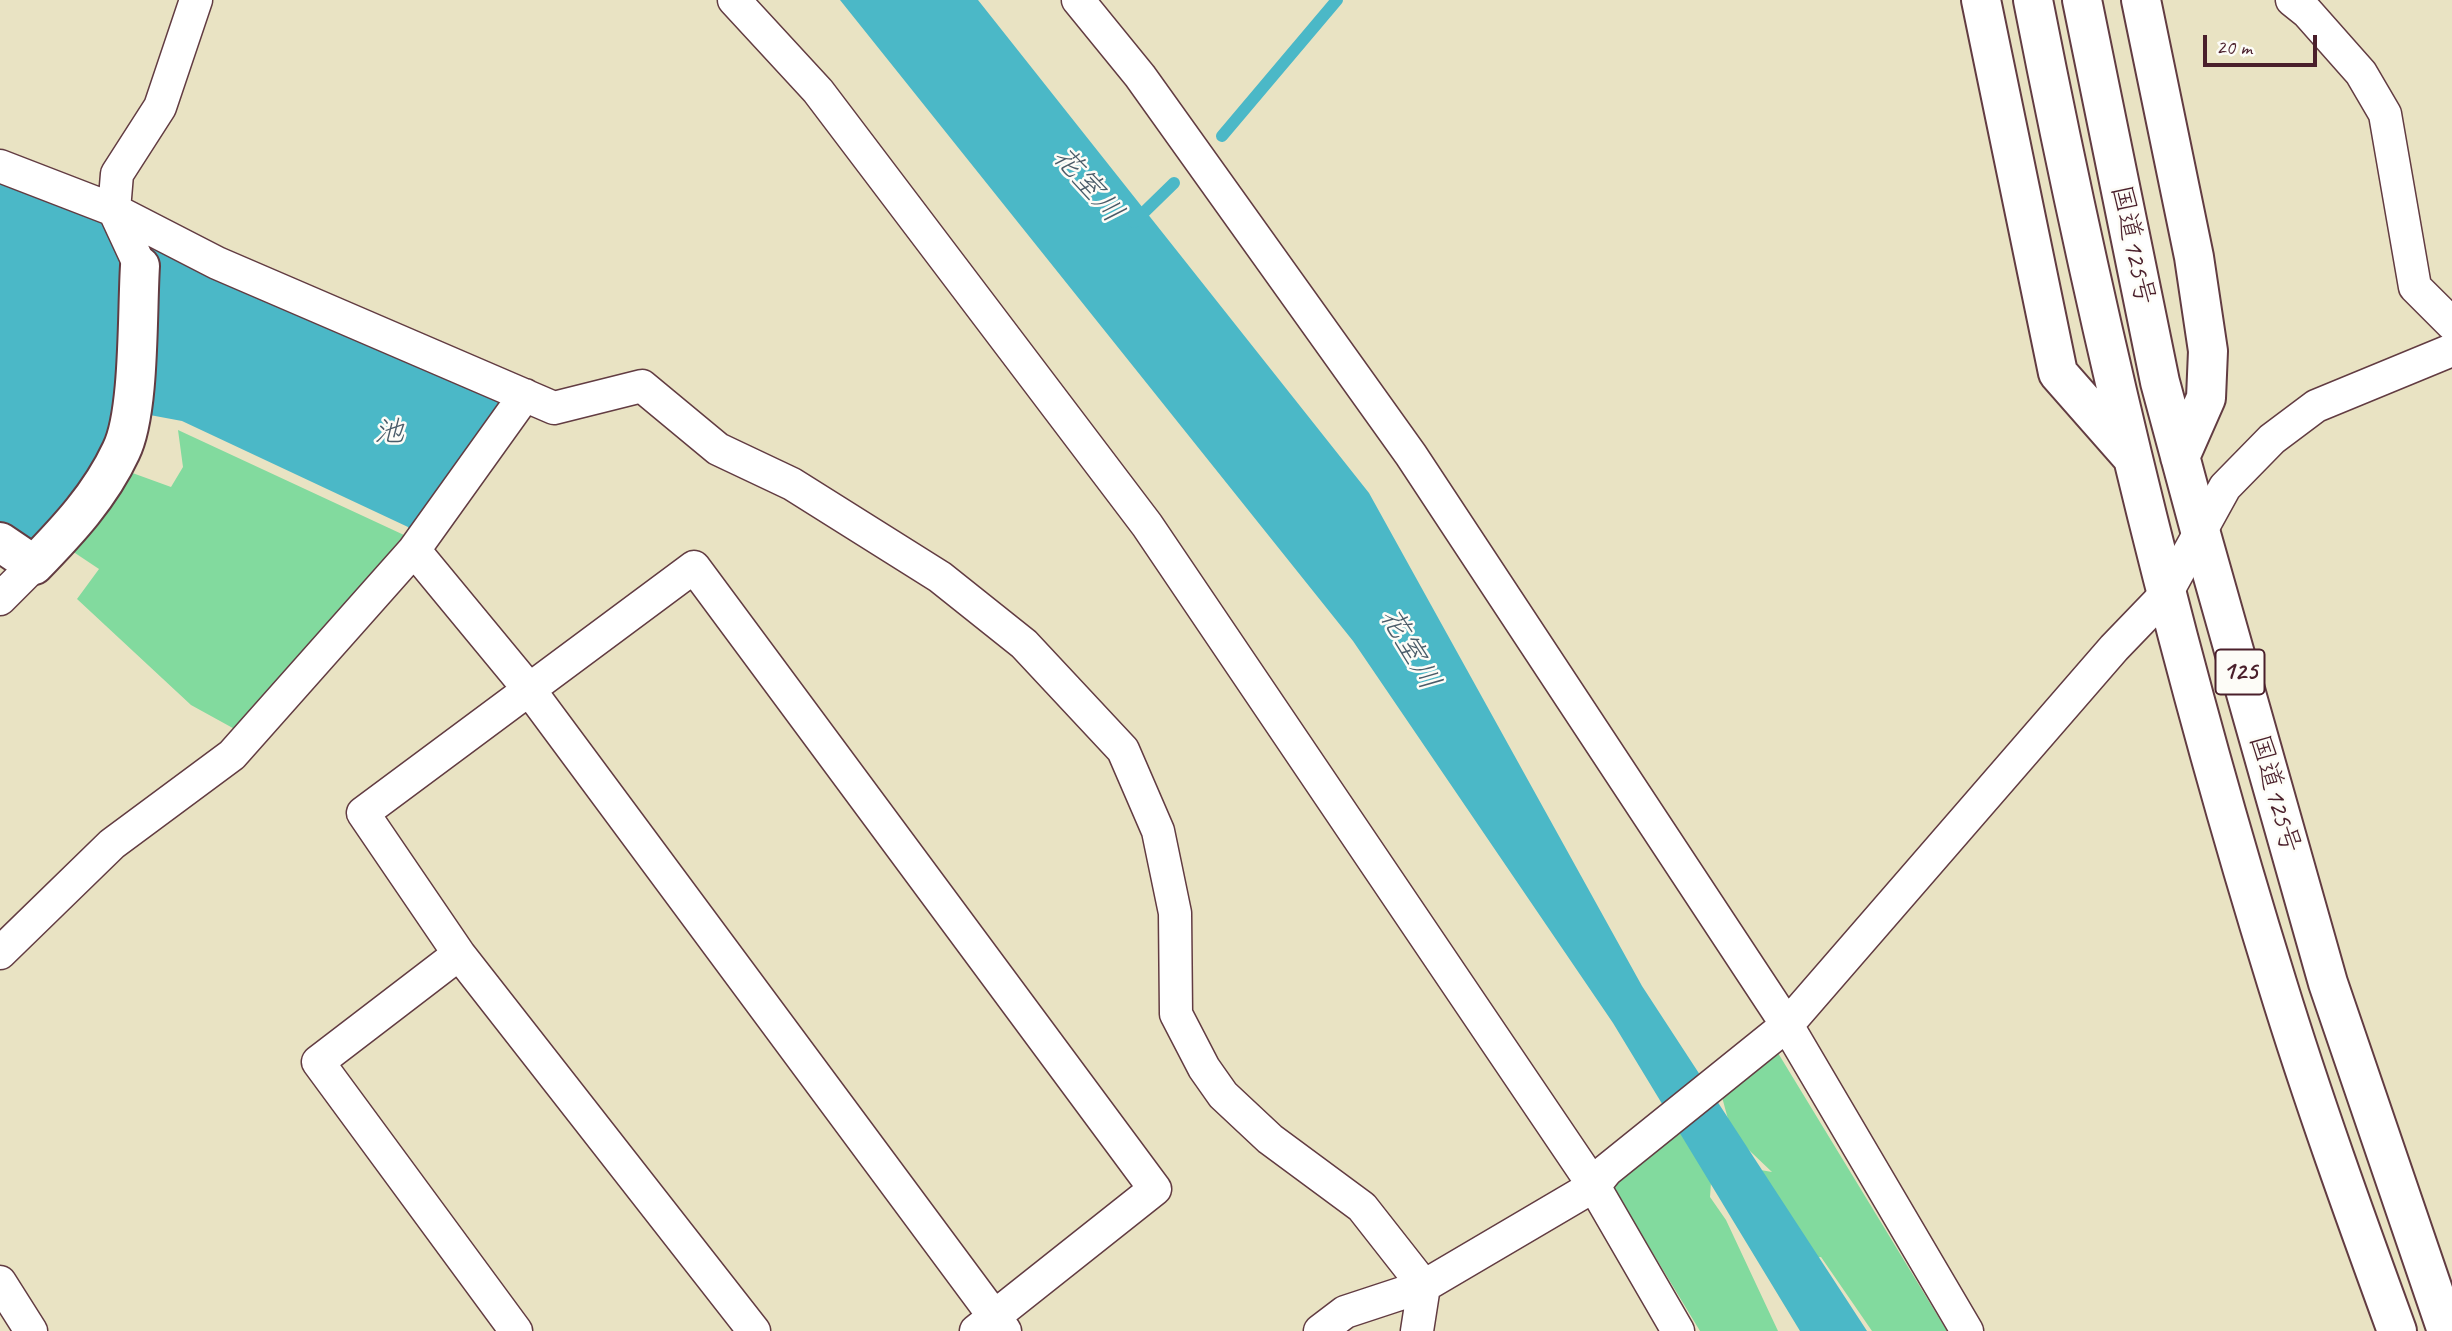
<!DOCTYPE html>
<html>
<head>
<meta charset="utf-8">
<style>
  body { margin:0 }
  #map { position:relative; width:2452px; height:1331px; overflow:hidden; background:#e9e3c3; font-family:Caveat,sans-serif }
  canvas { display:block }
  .scale { position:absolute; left:2203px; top:35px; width:114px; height:32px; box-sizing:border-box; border:4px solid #4a1f2b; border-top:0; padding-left:9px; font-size:21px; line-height:24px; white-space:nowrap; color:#4a1f2b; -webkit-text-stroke:5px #fdfcf7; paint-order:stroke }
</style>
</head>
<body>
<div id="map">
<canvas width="2452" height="1331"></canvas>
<div class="scale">20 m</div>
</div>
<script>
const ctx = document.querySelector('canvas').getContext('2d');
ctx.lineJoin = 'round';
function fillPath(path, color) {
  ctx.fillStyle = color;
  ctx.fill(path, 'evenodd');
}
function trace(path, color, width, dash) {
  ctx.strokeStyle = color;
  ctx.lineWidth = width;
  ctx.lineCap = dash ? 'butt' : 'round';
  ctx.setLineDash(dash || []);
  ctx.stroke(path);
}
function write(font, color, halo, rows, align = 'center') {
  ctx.font = font + ' Caveat,"Klee One",sans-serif';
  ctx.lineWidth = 5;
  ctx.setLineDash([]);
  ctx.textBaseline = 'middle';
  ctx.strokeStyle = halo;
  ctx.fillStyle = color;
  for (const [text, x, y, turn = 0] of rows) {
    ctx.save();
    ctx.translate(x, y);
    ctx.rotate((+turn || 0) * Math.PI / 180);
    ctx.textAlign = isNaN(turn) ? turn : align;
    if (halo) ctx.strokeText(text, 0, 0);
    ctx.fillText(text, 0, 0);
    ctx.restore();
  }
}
fillPath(new Path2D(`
  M178,430L404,535L240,732L191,705L77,599L99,569L66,547L116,467L171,487L183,467Z
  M1778,1053L1947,1331H1872L1821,1257L1802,1260L1749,1168L1772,1172L1732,1134L1722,1097Z
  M1679,1129L1712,1167L1710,1197L1726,1220L1778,1331H1700L1611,1184Z`), '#82da9e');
fillPath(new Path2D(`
  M840,0H978L1369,493L1642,986L1867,1331H1800L1613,1023L1353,641Z
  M0,176L108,219L131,265L113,446L33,556L0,533Z
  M131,228L513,399L411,540L408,527L182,421L139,413Z`), '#4bb8c7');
trace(new Path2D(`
  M1222,136L1337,0
  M1134,222L1174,183`), '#4bb8c7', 12);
const street = new Path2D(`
  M734,0L818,91L1147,525L1594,1186L1678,1331
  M1078,0L1140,76L1411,455L1787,1025L1967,1331
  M2292,0L2307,12L2361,73L2385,114L2415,287L2452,324
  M0,166L114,210L217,263L554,408L642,386L718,449L792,484L940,577L1024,644L1123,750L1158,831L1175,913L1176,1014L1204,1068L1223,1095L1270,1139L1362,1207L1424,1286L1417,1331
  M140,266L114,210L117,174L160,107L196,0
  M525,395L414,550L528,688L1005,1331
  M0,599L34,565
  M0,953L112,844L232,755L414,550
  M459,954L363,813L694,567L1155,1189L976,1331
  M0,1282L31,1331
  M516,1331L318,1062L459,954L754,1331
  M1320,1331L1345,1312L1424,1286L1594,1186L1607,1170L1787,1025L2114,648L2166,594L2225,487L2272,439L2316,406L2452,350`);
const secondary = new Path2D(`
  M0,542L34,565C68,530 100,496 121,451C140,413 137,312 140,266`);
const highway = new Path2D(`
  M1981,0L2058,373L2131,456
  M2033,0C2098,331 2177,661 2277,983C2313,1100 2355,1216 2397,1331
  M2082,0L2160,382L2201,534L2328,983L2447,1331
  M2141,0L2194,257L2208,351L2206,398L2180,457`);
trace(street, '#623c42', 35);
trace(secondary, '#623c42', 42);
trace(highway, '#623c42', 42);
trace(street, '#fff', 32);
trace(secondary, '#fff', 38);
trace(highway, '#fff', 38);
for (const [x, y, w] of [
  [2240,672,49]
]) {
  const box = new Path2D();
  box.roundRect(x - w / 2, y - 22.5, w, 45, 5);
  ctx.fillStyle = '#fdfcf7';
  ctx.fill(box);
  trace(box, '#4a1f2b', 2);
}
write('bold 26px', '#4a1f2b', null, [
  ["125",2240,672]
]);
write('28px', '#4a1f2b', '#fdfcf7', [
  ["国道125号",2132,245,78],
  ["国道125号",2274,794,74]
]);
write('italic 30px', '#4a5c69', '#fdfcf7', [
  ["花室川",1087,185,49],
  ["池",389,433],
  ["花室川",1409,649,60]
]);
</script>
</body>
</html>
